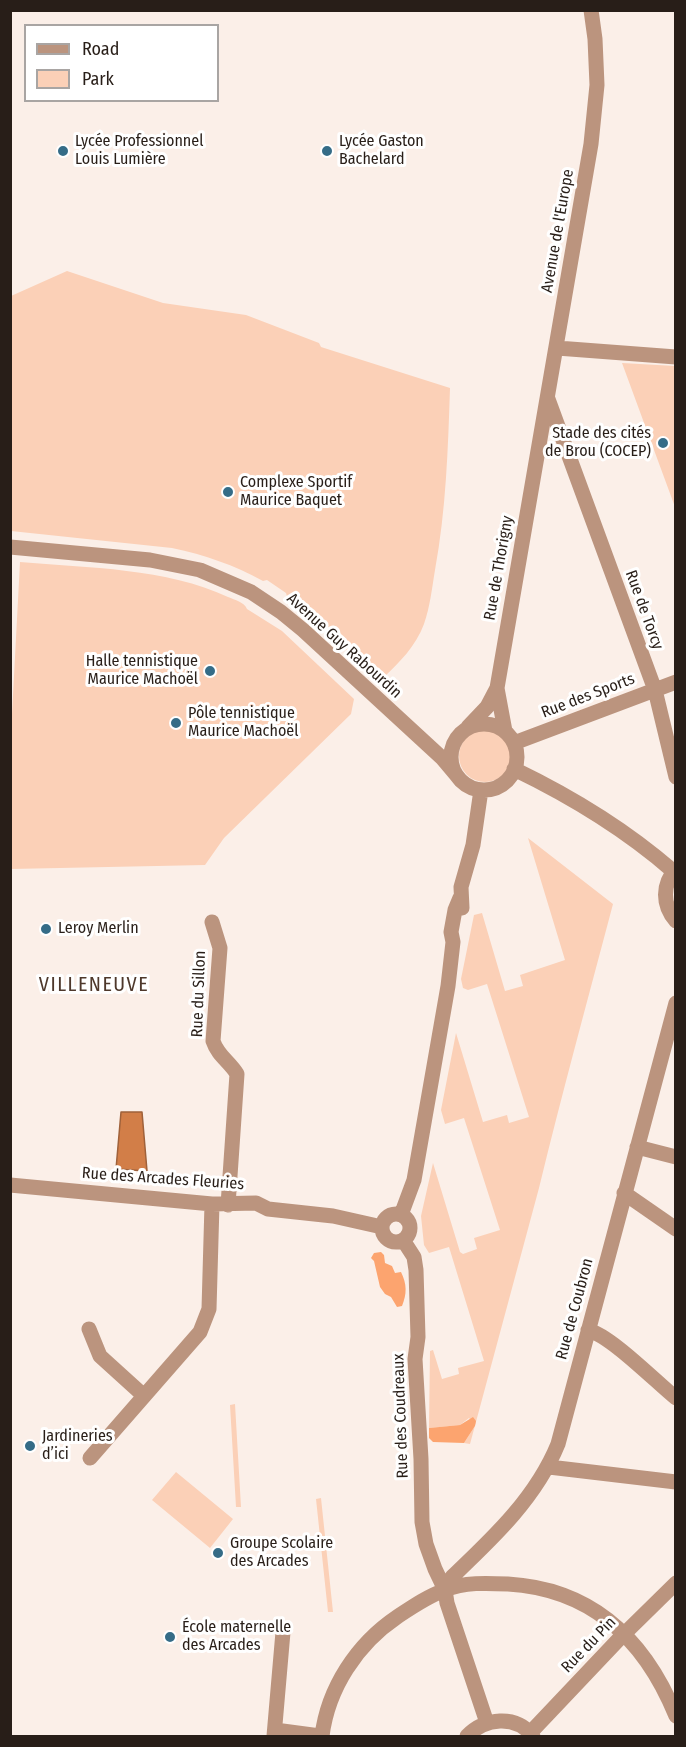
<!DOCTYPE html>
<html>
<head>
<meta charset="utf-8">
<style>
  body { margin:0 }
  #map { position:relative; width:686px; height:1747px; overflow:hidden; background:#fbefe8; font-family:"Fira Sans Condensed",sans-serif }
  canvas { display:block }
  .frame { position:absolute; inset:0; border:12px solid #281e18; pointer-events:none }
  .legend { position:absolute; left:24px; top:24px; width:195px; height:78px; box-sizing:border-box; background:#fff; border:2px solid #a9a5a3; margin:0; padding:8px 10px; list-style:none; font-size:18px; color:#281e18 }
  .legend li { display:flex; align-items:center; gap:12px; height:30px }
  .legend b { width:30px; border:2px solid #a9a5a3 }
</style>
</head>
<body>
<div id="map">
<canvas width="686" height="1747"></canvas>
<div class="frame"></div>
<ul class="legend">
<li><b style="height:8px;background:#bb947e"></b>Road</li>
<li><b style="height:16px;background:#fbd0b7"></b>Park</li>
</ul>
</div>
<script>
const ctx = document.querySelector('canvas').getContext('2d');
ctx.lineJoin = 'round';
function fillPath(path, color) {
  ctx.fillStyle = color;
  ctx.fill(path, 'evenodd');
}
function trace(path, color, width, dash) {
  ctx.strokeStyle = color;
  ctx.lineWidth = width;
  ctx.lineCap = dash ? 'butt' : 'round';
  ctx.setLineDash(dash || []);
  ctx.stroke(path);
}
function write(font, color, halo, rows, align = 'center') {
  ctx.font = font + ' "Fira Sans Condensed",sans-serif';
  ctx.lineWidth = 6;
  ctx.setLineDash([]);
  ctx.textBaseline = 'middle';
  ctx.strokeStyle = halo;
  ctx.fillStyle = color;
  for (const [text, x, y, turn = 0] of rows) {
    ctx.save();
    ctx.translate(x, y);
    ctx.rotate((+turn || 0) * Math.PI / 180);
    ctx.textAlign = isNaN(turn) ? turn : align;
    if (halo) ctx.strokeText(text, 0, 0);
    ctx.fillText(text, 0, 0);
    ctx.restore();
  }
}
fillPath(new Path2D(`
  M67,271L163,303L246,315L319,343L321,347L450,388C448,450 446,510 435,570C432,588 430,607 424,624C416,646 399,663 383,678H375L323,628L288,600L286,593L267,580L263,581C234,565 205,555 172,548L11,531V296Z
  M622,363L675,366V507Z
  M20,562C88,568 167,568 228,597C235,600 244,602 247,609L282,631L354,699L351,714L224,838L205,865L11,869V733Z
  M459 756a26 26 0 1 1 52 0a26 26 0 1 1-52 0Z
  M528,838L613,904C588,999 562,1093 539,1188L470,1444L464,1443L475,1426L469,1418L460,1425L429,1428L430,1351L433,1350L442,1379L459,1374L458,1368L484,1361L449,1247L429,1253L424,1245L421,1216L433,1163L460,1252L463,1254L477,1249L474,1238L500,1230L464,1118L445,1124L441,1110L456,1033L483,1122L507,1115L509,1123L529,1117L487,984L468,990L463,988L461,979L474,915L482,913L505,991L523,986L520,975L565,960Z
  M235,1404L241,1507H236L230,1405Z
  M176,1472L233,1519L210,1548L152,1500Z
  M321,1498L333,1612H328L316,1499Z`), '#fbd0b7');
fillPath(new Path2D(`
  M381,1252L384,1255L385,1263L392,1266L395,1273L401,1272C407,1284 407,1294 402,1306L397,1307L391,1297L385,1294L380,1287L374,1261L371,1258L374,1253Z
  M473,1417L476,1421L475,1426L464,1443L433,1442L429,1438V1428L460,1425Z`), '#fca46f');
const water = new Path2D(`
  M121,1112H142L147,1171L116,1169Z`);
fillPath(water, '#d27e48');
trace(water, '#9f613a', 1.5);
trace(new Path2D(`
  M557,348L676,357
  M548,399L655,690L676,777
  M10,547L150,560L200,570L251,592L281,612L303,630L442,758L458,777
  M451 757a33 33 0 1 1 66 0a33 33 0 1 1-66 0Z
  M468,727L487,707L497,688
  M505,731L497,688L591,144L597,85L595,39L591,10
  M514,743L676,682
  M514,769C570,796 626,830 673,871
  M676,869C662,884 662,905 676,921
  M462,908L461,887L473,845L481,790
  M212,922L220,948L213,1041C218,1056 229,1061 237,1074L228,1205
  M637,1147L676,1157
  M10,1185L212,1204L256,1203L268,1209L333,1216L382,1227
  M624,1193L676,1229
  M382 1228a14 14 0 1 1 28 0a14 14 0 1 1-28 0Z
  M401,1215L414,1180L448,986L453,942L451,932L455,910L460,898
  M403,1240L414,1257L416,1270L418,1337L415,1359L421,1459L422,1522L426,1544L435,1569L445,1590L447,1603L487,1723
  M89,1329L100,1356L143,1395
  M588,1330C611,1336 655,1381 676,1398
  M90,1458L200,1332L209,1309L212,1204
  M549,1467L676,1482
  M445,1590L452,1577C493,1538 536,1498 558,1444L676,1003
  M275,1730L320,1736
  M530,1733L620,1638L676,1583
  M274,1736L283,1632
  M322,1736C328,1688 357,1644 397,1617C412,1607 428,1596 445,1590C464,1582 487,1583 508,1584C592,1589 645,1640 676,1716
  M467,1736C485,1718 515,1714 533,1736`), '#bb947e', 15);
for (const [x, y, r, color] of [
  [63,151,6,"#356c87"],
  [327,151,6,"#356c87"],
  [663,443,6,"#356c87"],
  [228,492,6,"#356c87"],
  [210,671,6,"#356c87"],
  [176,723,6,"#356c87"],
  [46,929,6,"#356c87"],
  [30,1446,6,"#356c87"],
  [218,1553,6,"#356c87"],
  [170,1637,6,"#356c87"]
]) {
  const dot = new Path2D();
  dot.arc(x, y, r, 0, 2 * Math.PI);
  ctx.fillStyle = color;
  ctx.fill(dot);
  trace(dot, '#fff', 2);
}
write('16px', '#281e18', '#fff', [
  ["Lycée Professionnel",75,142],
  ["Louis Lumière",75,160],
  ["Lycée Gaston",339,142],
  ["Bachelard",339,160],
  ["Stade des cités",651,434,"right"],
  ["de Brou (COCEP)",651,452,"right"],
  ["Complexe Sportif",240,483],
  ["Maurice Baquet",240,501],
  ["Halle tennistique",198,662,"right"],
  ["Maurice Machoël",198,680,"right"],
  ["Pôle tennistique",188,714],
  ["Maurice Machoël",188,732],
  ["Leroy Merlin",58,929],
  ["Jardineries",42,1437],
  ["d’ici",42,1455],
  ["Groupe Scolaire",230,1544],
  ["des Arcades",230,1562],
  ["École maternelle",182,1628],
  ["des Arcades",182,1646]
], 'left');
write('16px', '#281e18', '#fff', [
  ["Avenue de l'Europe",558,231,-80],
  ["Rue de Thorigny",499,568,-80],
  ["Rue de Torcy",644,610,70],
  ["Avenue Guy Rabourdin",344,646,42],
  ["Rue des Sports",588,696,-21],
  ["Rue du Sillon",199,994,-88],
  ["Rue des Arcades Fleuries",163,1179,4],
  ["Rue de Coubron",575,1309,-75],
  ["Rue des Coudreaux",401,1416,-92],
  ["Rue du Pin",589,1645,-46]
]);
ctx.letterSpacing = '1.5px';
write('20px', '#4e382b', '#fff', [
  ["VILLENEUVE",94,985]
]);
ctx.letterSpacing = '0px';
</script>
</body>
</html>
